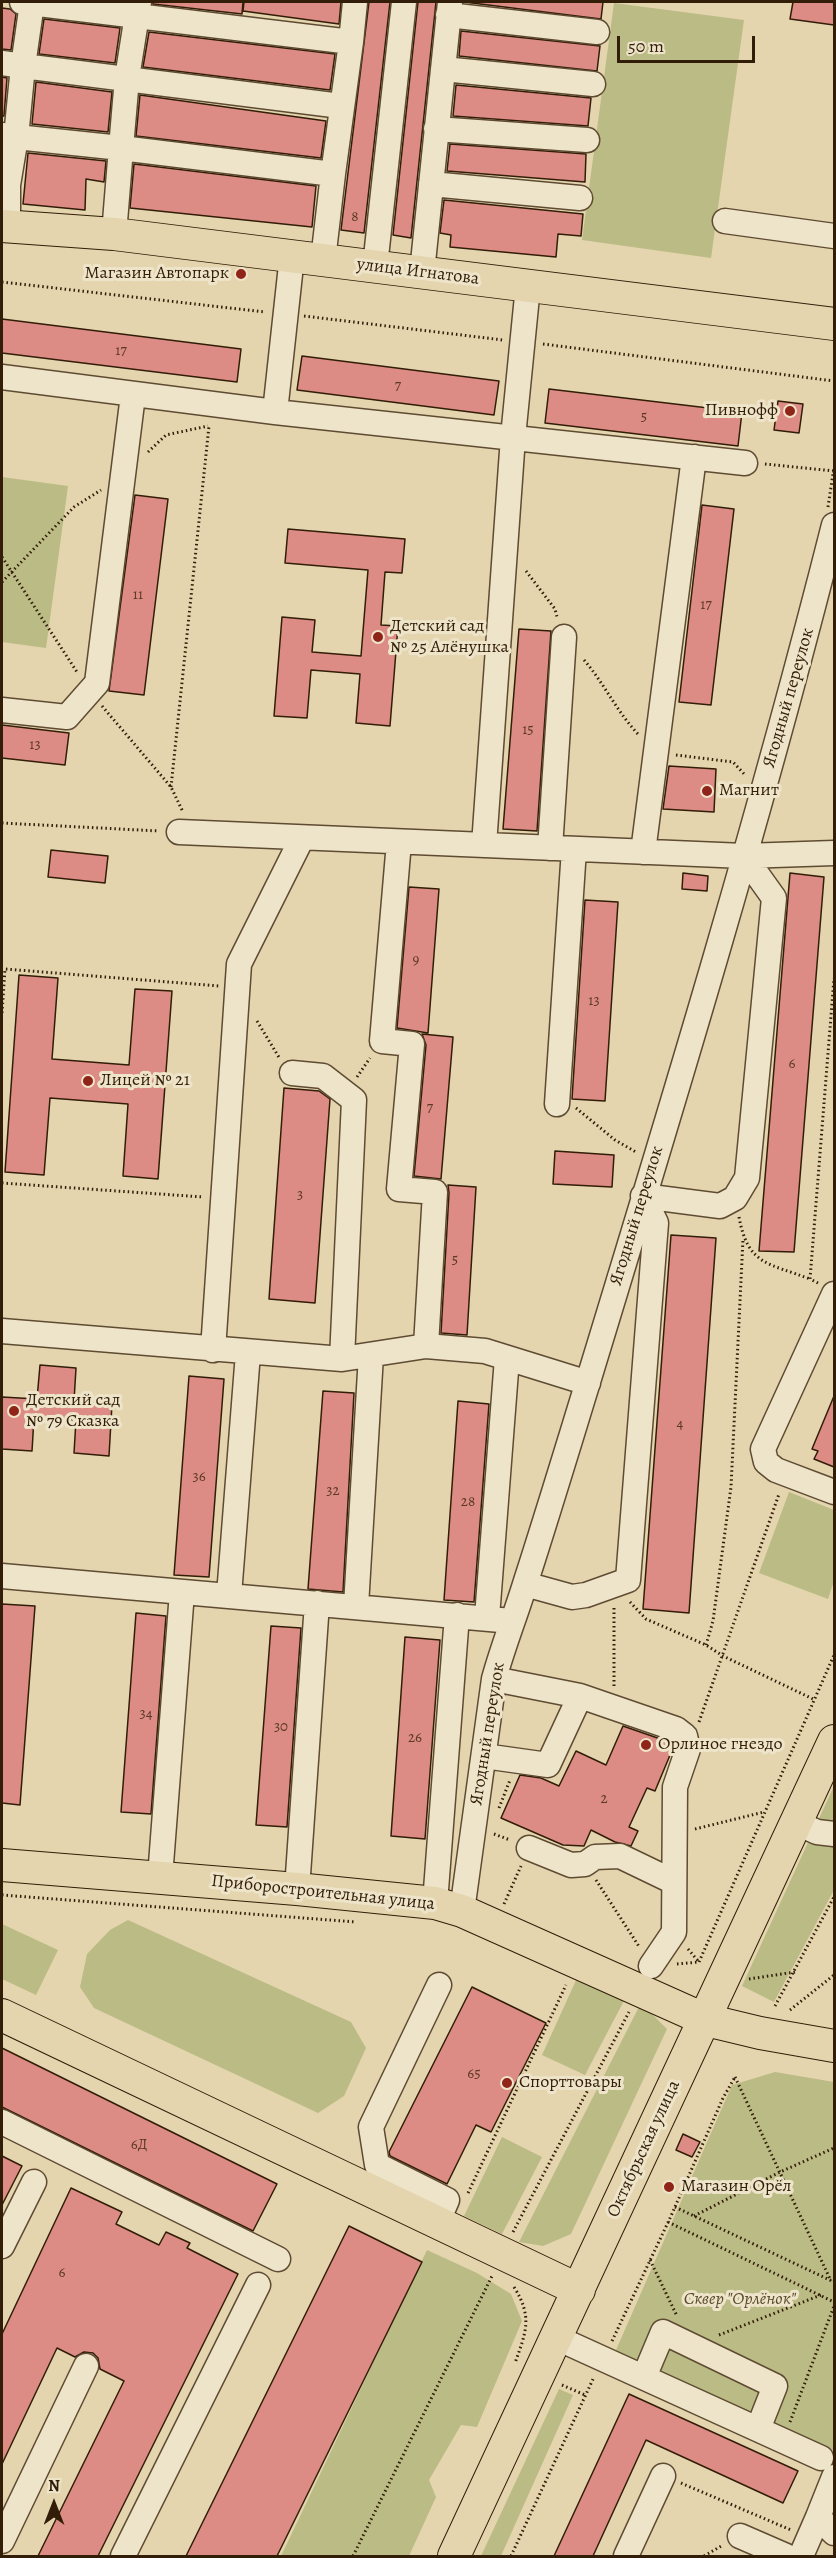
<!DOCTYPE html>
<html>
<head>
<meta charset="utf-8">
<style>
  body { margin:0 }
  #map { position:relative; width:836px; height:2558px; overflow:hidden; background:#e4d5ae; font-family:Alegreya,serif }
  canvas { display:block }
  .frame { position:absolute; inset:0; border:3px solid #321d08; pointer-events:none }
  .north { position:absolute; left:24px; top:2474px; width:60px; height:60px; -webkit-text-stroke:4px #ede4ca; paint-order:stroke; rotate:0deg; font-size:16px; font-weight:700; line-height:24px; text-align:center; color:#321d08 }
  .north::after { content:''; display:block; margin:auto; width:21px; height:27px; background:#321d08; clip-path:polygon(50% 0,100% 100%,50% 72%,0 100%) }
  .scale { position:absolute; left:617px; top:36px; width:138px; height:27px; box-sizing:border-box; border:3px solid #321d08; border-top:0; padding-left:8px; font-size:18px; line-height:21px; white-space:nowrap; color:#321d08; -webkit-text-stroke:4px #ede4ca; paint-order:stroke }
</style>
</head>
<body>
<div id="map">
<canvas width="836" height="2558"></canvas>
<div class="frame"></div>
<div class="north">N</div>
<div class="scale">50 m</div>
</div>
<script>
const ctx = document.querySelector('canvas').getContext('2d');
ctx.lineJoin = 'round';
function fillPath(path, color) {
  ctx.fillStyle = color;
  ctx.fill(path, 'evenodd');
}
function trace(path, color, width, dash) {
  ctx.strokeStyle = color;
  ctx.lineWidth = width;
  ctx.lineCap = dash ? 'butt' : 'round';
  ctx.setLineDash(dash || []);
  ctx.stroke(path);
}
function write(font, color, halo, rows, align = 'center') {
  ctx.font = font + ' Alegreya,serif';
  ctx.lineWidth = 6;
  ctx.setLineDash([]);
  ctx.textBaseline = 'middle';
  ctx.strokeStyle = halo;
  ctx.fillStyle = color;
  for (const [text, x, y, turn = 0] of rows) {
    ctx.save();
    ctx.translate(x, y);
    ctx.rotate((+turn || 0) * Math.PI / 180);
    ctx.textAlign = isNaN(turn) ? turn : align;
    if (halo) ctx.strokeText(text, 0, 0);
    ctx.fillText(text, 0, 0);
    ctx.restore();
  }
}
fillPath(new Path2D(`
  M614,3L744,20L711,258L582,240Z
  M2,477L68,486L46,648L2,642Z
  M789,1492L834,1510V1581L828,1599L759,1573Z
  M834,1786V1890L774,2002L742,1986Z
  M128,1920L351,2022L366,2048L344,2096L318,2113L94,2008L80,1987L87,1954L110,1930Z
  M2,1924L58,1950L36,1995L2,1979Z
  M578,1976L626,1997L585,2075L542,2055Z
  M641,2003L667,2029L571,2234L543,2246L519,2242Z
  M775,2072L834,2082V2451L616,2350L732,2085Z
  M502,2137L542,2157L502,2234L464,2216Z
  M427,2250L477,2273L511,2294L522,2321L477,2427L461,2425L429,2480L436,2497L409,2556H281Z
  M559,2389L573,2395L501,2556H481Z`), '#bbbb85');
const building = new Path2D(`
  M153,2H243L242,14L153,4Z
  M244,2H341L339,24L243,11Z
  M369,2H390L364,233L341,230Z
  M418,2H436L411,238L393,235Z
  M464,2H603L601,19Z
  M793,2H834V25L790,19Z
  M2,8L10,9L16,14L11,50L2,49Z
  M44,19L120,28L115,63L39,54Z
  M461,31L600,46L597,71L459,56Z
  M149,32L335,54L330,90L143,67Z
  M2,77L7,78L4,116H2Z
  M36,82L112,92L108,132L32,124Z
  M456,85L591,98L588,126L453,116Z
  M140,95L326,121L321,158L136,136Z
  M450,144L586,154L585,182L447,171Z
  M28,153L106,161L104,182L86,179L85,210L23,204Z
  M134,164L316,186L312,227L130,208Z
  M444,200L583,214L581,236L558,234L556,257L450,247L451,235L440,233Z
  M2,319L241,349L237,382L2,353Z
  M302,356L499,381L494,415L297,390Z
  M549,389L742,412L738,446L545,423Z
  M778,401L803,404L799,433L774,430Z
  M135,495L168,499L144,695L109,691Z
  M702,505L734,509L711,705L679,702Z
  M288,529L405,539L402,573L385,572L381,625L398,626L390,726L356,723L360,674L311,670L307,718L274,716L282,617L315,620L312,652L361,656L368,570L285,563Z
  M519,629L551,631L537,831L503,829Z
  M2,725L69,733L65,765L2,758Z
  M669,766L716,769L714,812L663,809Z
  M51,850L108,856L105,883L48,877Z
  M683,873L708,876L707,891L682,889Z
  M790,873L824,877L794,1252L759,1251Z
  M409,887L439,889L428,1033L397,1028Z
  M585,900L618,902L605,1101L572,1099Z
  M19,975L58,978L52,1059L129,1065L135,989L172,991L158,1179L123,1176L128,1104L50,1098L44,1175L5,1172Z
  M422,1034L453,1037L441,1179L414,1176L426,1045Z
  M284,1088L319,1091L330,1099L315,1303L269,1299Z
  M555,1151L614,1155L612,1187L553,1184Z
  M448,1185L476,1187L467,1335L441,1333L449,1193Z
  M671,1235L716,1238L689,1613L643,1609Z
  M40,1365L76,1368L74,1401L112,1404L109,1456L74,1453L76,1420L34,1418L32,1451L2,1449V1397L37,1399Z
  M189,1376L224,1379L209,1577L174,1575Z
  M323,1391L354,1393L343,1592L308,1589Z
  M834,1396V1467L814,1459L818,1451L812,1449Z
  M458,1401L489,1404L474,1602L444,1600Z
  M2,1604L35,1606L20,1805L2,1803Z
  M136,1613L166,1616L151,1814L121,1812Z
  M271,1626L301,1628L287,1827L256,1825Z
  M405,1637L440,1640L425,1839L391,1836Z
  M623,1726L669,1742L673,1748L655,1791L647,1788L629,1827L638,1831L631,1846L615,1842L591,1830L584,1846L563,1845L501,1818L520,1775L541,1778L559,1786L576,1751L606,1765Z
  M472,1987L546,2023L491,2132L476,2125L447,2184L390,2156L389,2152Z
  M2,2048L277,2184L253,2231L2,2107Z
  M683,2134L700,2142L692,2157L676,2150Z
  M2,2156L22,2166L2,2205Z
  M71,2188L122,2212L116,2224L159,2245L166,2232L190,2243L187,2248L238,2274L98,2556H38L124,2381L100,2369L98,2358L93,2353L84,2352L75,2357L57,2348L2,2464V2334Z
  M349,2226L422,2262L277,2556H186Z
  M629,2394L798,2471L783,2503L646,2440L593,2556H554Z`);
fillPath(building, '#dc8c84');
trace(building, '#321d08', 1.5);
const minor = new Path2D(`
  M22,2L351,42L333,174
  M139,2L127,78L121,148L333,174L323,260
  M32,3L23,66L341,106
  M448,15L597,32
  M351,42L355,2
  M2,63L23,66L16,137L121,148L114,234
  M443,69L593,84
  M436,129L587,140
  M2,135L16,137L8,185V225
  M431,184L580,198
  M725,221L834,236
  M375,266L404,2
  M422,272L450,2
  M2,377L275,412L745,463
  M275,412L292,256
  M2,710L67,717L97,683L133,395
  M179,832L744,856L834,853
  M399,842L382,1041L412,1044L399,1189L435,1192L426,1346
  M484,845L513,437L528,286
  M550,848L564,637
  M643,852L694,457
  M292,1073L323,1076L354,1100L342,1359
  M557,1104L574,849
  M643,1196L720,1206L735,1198L747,1178L774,898L744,856
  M834,1294L763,1449L766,1462L776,1470L834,1492
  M2,1331L342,1359L426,1346L485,1351L588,1383
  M213,1350L239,964L302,838
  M2,1576L512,1621
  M525,1584L572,1597L586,1595L628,1580L656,1223L643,1196
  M229,1595L248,1353
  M356,1606L371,1355
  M487,1617L507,1358
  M494,1679L580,1696
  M484,1756L548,1765L580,1696L676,1729L685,1736L688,1749L675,1787L674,1932L651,1966
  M797,1823L817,1832L834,1834
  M529,1848L571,1865L585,1864L595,1857L620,1856L674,1882
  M160,1877L182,1592
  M297,1889L317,1603
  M435,1903L457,1615
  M462,1911L494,1679C503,1646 516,1614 526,1581C547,1516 567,1450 587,1385C674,1100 761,814 834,525
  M2,2122L278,2259
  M437,2223L447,2200L377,2165L371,2127L439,1985
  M2,2246L34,2182
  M557,2338L821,2458
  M644,2377L663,2332L775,2386L758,2429
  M834,2477L818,2517L834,2533
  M740,2536L786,2556
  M2,2541L86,2366
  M123,2556L258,2285
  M626,2556L663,2476
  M801,2556L818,2517`);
const major = new Path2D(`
  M2,226L114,234L834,324
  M2,1865L297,1889L435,1903L462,1911L706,2020L760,2033L834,2046
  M2,2015L579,2290
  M454,2556L834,1741`);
trace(minor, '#5e4b32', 27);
trace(major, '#321d08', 34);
trace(new Path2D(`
  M2,282L265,312
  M304,316L503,340
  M543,344L834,381
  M148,452L166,435L208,426
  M765,464L834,471
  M828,507L834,467
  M2,557L77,672
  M526,571L555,609L557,617
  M2,582L74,507L101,490
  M584,660C604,683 617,712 638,734
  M102,706L171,787L183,812
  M676,755L733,762L746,776
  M171,787L209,426
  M2,823L159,831
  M2,1013L5,969L219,986
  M257,1021L280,1059
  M357,1077L370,1058
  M576,1108L615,1140L636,1152
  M2,1183L203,1197
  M739,1217C748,1266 769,1263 810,1279
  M818,1283L810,1279L834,978
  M630,1602L646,1619L706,1645L723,1656L813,1699
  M706,1645L713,1621L731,1487L743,1239
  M614,1686V1608
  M699,1722L779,1494
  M499,1808L510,1780
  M695,1829L764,1812
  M494,1834L510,1840
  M596,1880L640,1948
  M2,1895L356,1922
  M504,1904L521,1866
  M688,1949L699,1962
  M699,1962L834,1655
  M677,1964L699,1962
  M749,1979L795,1972
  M775,2006L834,1897
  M790,2010L834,1975
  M735,2077L831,2281
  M468,2193L566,1985
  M675,2207L834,2282
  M694,2216L780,2172L834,2148
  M668,2222L834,2302
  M513,2232L629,2012
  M650,2260L677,2316
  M514,2287C533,2317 526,2332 515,2363
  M719,2335L821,2295
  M612,2341L671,2216L723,2098L735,2077
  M562,2385L585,2395
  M790,2422L834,2306
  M681,2483L791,2530
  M353,2556L492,2276
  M511,2556L594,2377
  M704,2556L723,2545`), '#321d08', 3, [1.5, 3]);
trace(minor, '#ede4ca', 24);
trace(major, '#e4d5ae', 32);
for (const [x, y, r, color] of [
  [241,274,6,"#8f2418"],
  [790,411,6,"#8f2418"],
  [378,637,6,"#8f2418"],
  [707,791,6,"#8f2418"],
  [88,1081,6,"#8f2418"],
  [14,1411,6,"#8f2418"],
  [646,1745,6,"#8f2418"],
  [507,2083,6,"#8f2418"],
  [669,2187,6,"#8f2418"]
]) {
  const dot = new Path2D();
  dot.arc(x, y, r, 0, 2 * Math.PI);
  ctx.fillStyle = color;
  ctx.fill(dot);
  trace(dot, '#ede4ca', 2);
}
write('15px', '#5c3927', null, [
  ["8",355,217],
  ["17",121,351],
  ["7",398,386],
  ["5",644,417],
  ["11",138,595],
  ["17",706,605],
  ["15",528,730],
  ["13",35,745],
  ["9",416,960],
  ["13",594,1001],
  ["6",792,1064],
  ["7",430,1108],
  ["3",300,1195],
  ["5",455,1260],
  ["4",680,1424],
  ["36",199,1477],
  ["32",333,1491],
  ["28",468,1502],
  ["34",146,1714],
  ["30",281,1727],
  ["26",415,1738],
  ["2",604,1799],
  ["65",474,2074],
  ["6Д",139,2145],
  ["6",62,2273]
]);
write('18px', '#321d08', '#ede4ca', [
  ["улица Игнатова",418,272,7],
  ["Ягодный переулок",789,698,-74],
  ["Ягодный переулок",637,1216,-73],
  ["Ягодный переулок",488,1734,-81],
  ["Приборостроительная улица",323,1893,6],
  ["Октябрьская улица",644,2149,-65]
]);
write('18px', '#321d08', '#ede4ca', [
  ["Магазин Автопарк",229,274,"right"],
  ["Пивнофф",778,411,"right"],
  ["Детский сад",390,627],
  ["№ 25 Алёнушка",390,648],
  ["Магнит",719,791],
  ["Лицей № 21",100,1081],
  ["Детский сад",26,1401],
  ["№ 79 Сказка",26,1422],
  ["Орлиное гнездо",658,1745],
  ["Спорттовары",519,2083],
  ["Магазин Орёл",681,2187]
], 'left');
write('italic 18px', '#5b4c2e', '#ede4ca', [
  ["Сквер \"Орлёнок\"",740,2300]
]);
</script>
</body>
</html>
